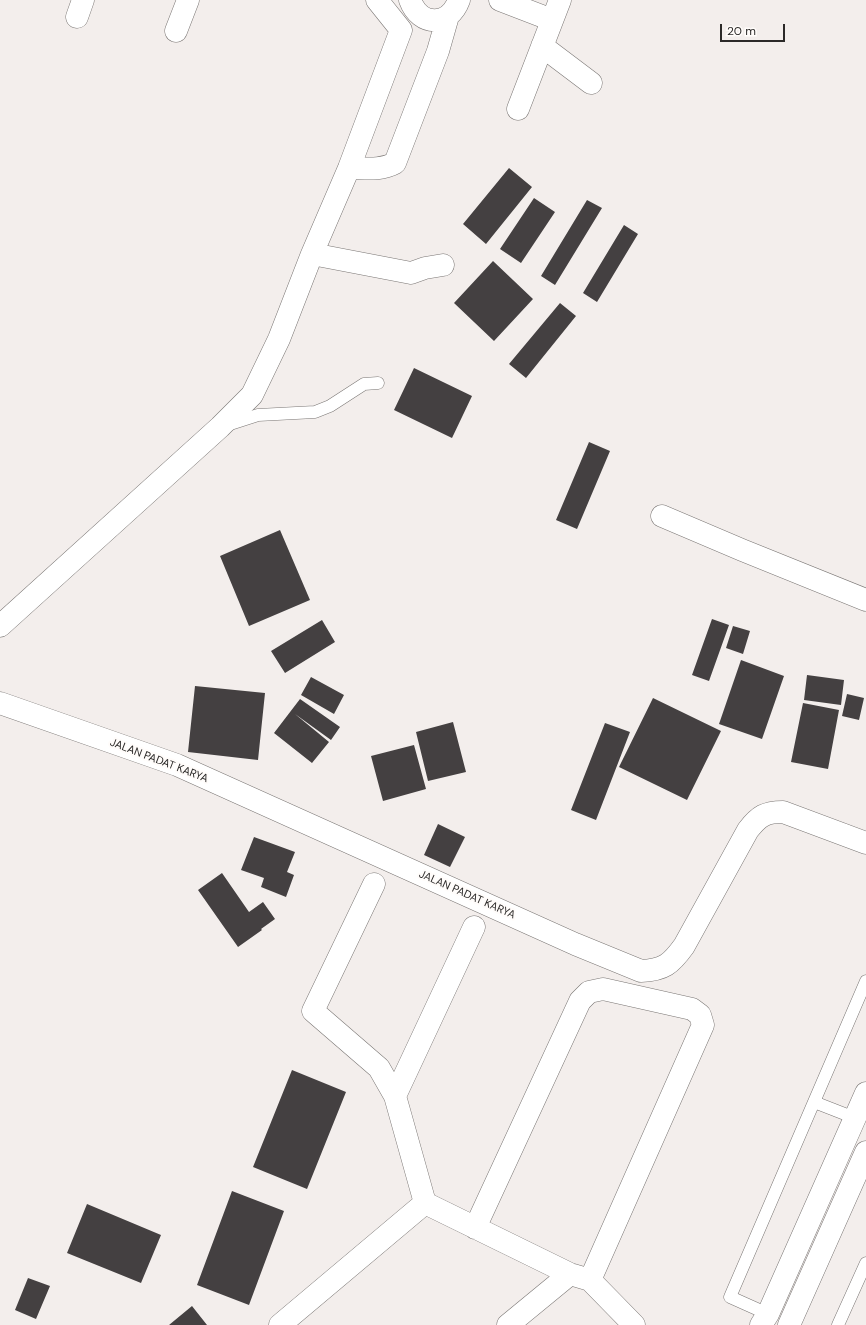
<!DOCTYPE html>
<html>
<head>
<meta charset="utf-8">
<style>
  body { margin:0 }
  #map { position:relative; width:866px; height:1325px; overflow:hidden; background:#f3eeec; font-family:"DM Sans",sans-serif }
  canvas { display:block }
  .scale { position:absolute; left:720px; top:24px; width:65px; height:18px; box-sizing:border-box; border:2px solid #2b2928; border-top:0; padding-left:5px; font-size:12px; line-height:14px; white-space:nowrap; color:#2b2928; -webkit-text-stroke:3px #fffcfa; paint-order:stroke }
</style>
</head>
<body>
<div id="map">
<canvas width="866" height="1325"></canvas>
<div class="scale">20 m</div>
</div>
<script>
const ctx = document.querySelector('canvas').getContext('2d');
ctx.lineJoin = 'round';
function fillPath(path, color) {
  ctx.fillStyle = color;
  ctx.fill(path, 'evenodd');
}
function trace(path, color, width, dash) {
  ctx.strokeStyle = color;
  ctx.lineWidth = width;
  ctx.lineCap = dash ? 'butt' : 'round';
  ctx.setLineDash(dash || []);
  ctx.stroke(path);
}
function write(font, color, halo, rows, align = 'center') {
  ctx.font = font + ' "DM Sans",sans-serif';
  ctx.lineWidth = 4;
  ctx.setLineDash([]);
  ctx.textBaseline = 'middle';
  ctx.strokeStyle = halo;
  ctx.fillStyle = color;
  for (const [text, x, y, turn = 0] of rows) {
    ctx.save();
    ctx.translate(x, y);
    ctx.rotate((+turn || 0) * Math.PI / 180);
    ctx.textAlign = isNaN(turn) ? turn : align;
    if (halo) ctx.strokeText(text, 0, 0);
    ctx.fillText(text, 0, 0);
    ctx.restore();
  }
}
fillPath(new Path2D(`
  M509,168L532,187L486,244L463,224Z
  M534,198L555,212L521,263L500,249Z
  M587,200L602,208L555,285L541,276Z
  M624,225L638,234L597,302L583,293Z
  M493,261L533,299L494,341L454,303Z
  M560,303L576,316L526,378L509,364Z
  M414,368L472,396L452,438L394,410Z
  M589,442L610,451L577,529L556,520Z
  M280,530L310,600L249,626L220,556Z
  M712,619L729,625L709,681L692,675Z
  M322,620L335,642L285,673L271,651Z
  M733,626L750,631L743,654L726,648Z
  M741,660L784,676L762,739L719,724Z
  M807,675L844,680L841,705L804,700Z
  M311,677L344,695L334,714L301,695Z
  M195,686L265,693L258,760L188,752Z
  M847,694L864,698L859,720L842,716Z
  M653,698L721,731L687,800L619,767Z
  M300,699L340,727L331,740L295,714L329,742L312,763L274,733Z
  M803,703L839,710L828,769L791,762Z
  M453,722L466,772L428,781L416,732Z
  M605,723L630,732L596,820L571,810Z
  M414,745L426,789L383,801L371,756Z
  M438,824L465,837L450,867L424,855Z
  M254,837L295,852L287,872L294,875L286,897L261,887L264,878L241,870Z
  M222,873L249,912L263,902L275,919L261,929L262,930L238,947L198,890Z
  M292,1070L346,1092L307,1189L253,1167Z
  M232,1191L284,1211L249,1305L197,1285Z
  M87,1204L161,1235L141,1283L67,1253Z
  M28,1278L50,1286L36,1319L15,1310Z
  M192,1306L207,1325H169Z`), '#444041');
const lane = new Path2D(`
  M227,425L258,415L315,412L330,406L364,384L378,383
  M814,1102L855,1118
  M768,1314L730,1297L866,981
  M838,1325L866,1263`);
const street = new Path2D(`
  M410,0C420,27 449,27 459,0
  M500,0L552,20
  M77,17L83,0
  M176,31L188,0
  M542,46L591,83
  M518,109L560,0
  M349,168C364,168 381,171 395,163L438,51L448,16
  M312,254L411,273L425,268L443,265
  M662,516L742,550L866,600
  M0,626L220,427L252,395L279,339L312,254L349,168L401,30L377,0
  M0,703L177,765L575,944L641,971C664,970 671,964 684,946L748,830C759,816 765,812 783,812L866,843
  M374,884L313,1011L379,1068L395,1096L425,1203L570,1274L590,1280L634,1325
  M395,1096L474,927
  M475,1228L580,1001L589,992L603,989L692,1009L700,1015L703,1025L590,1280
  M280,1325L425,1203
  M508,1325L570,1274`);
const secondary = new Path2D(`
  M761,1325L768,1314L866,1093
  M789,1325L866,1152`);
trace(lane, '#7a7674', 13);
trace(street, '#7a7674', 23);
trace(secondary, '#7a7674', 23);
trace(lane, '#fff', 12);
trace(street, '#fff', 22);
trace(secondary, '#fff', 22);
write('11px', '#2b2928', '#fffcfa', [
  ["JALAN PADAT KARYA",159,761,21],
  ["JALAN PADAT KARYA",467,895,24]
]);
</script>
</body>
</html>
